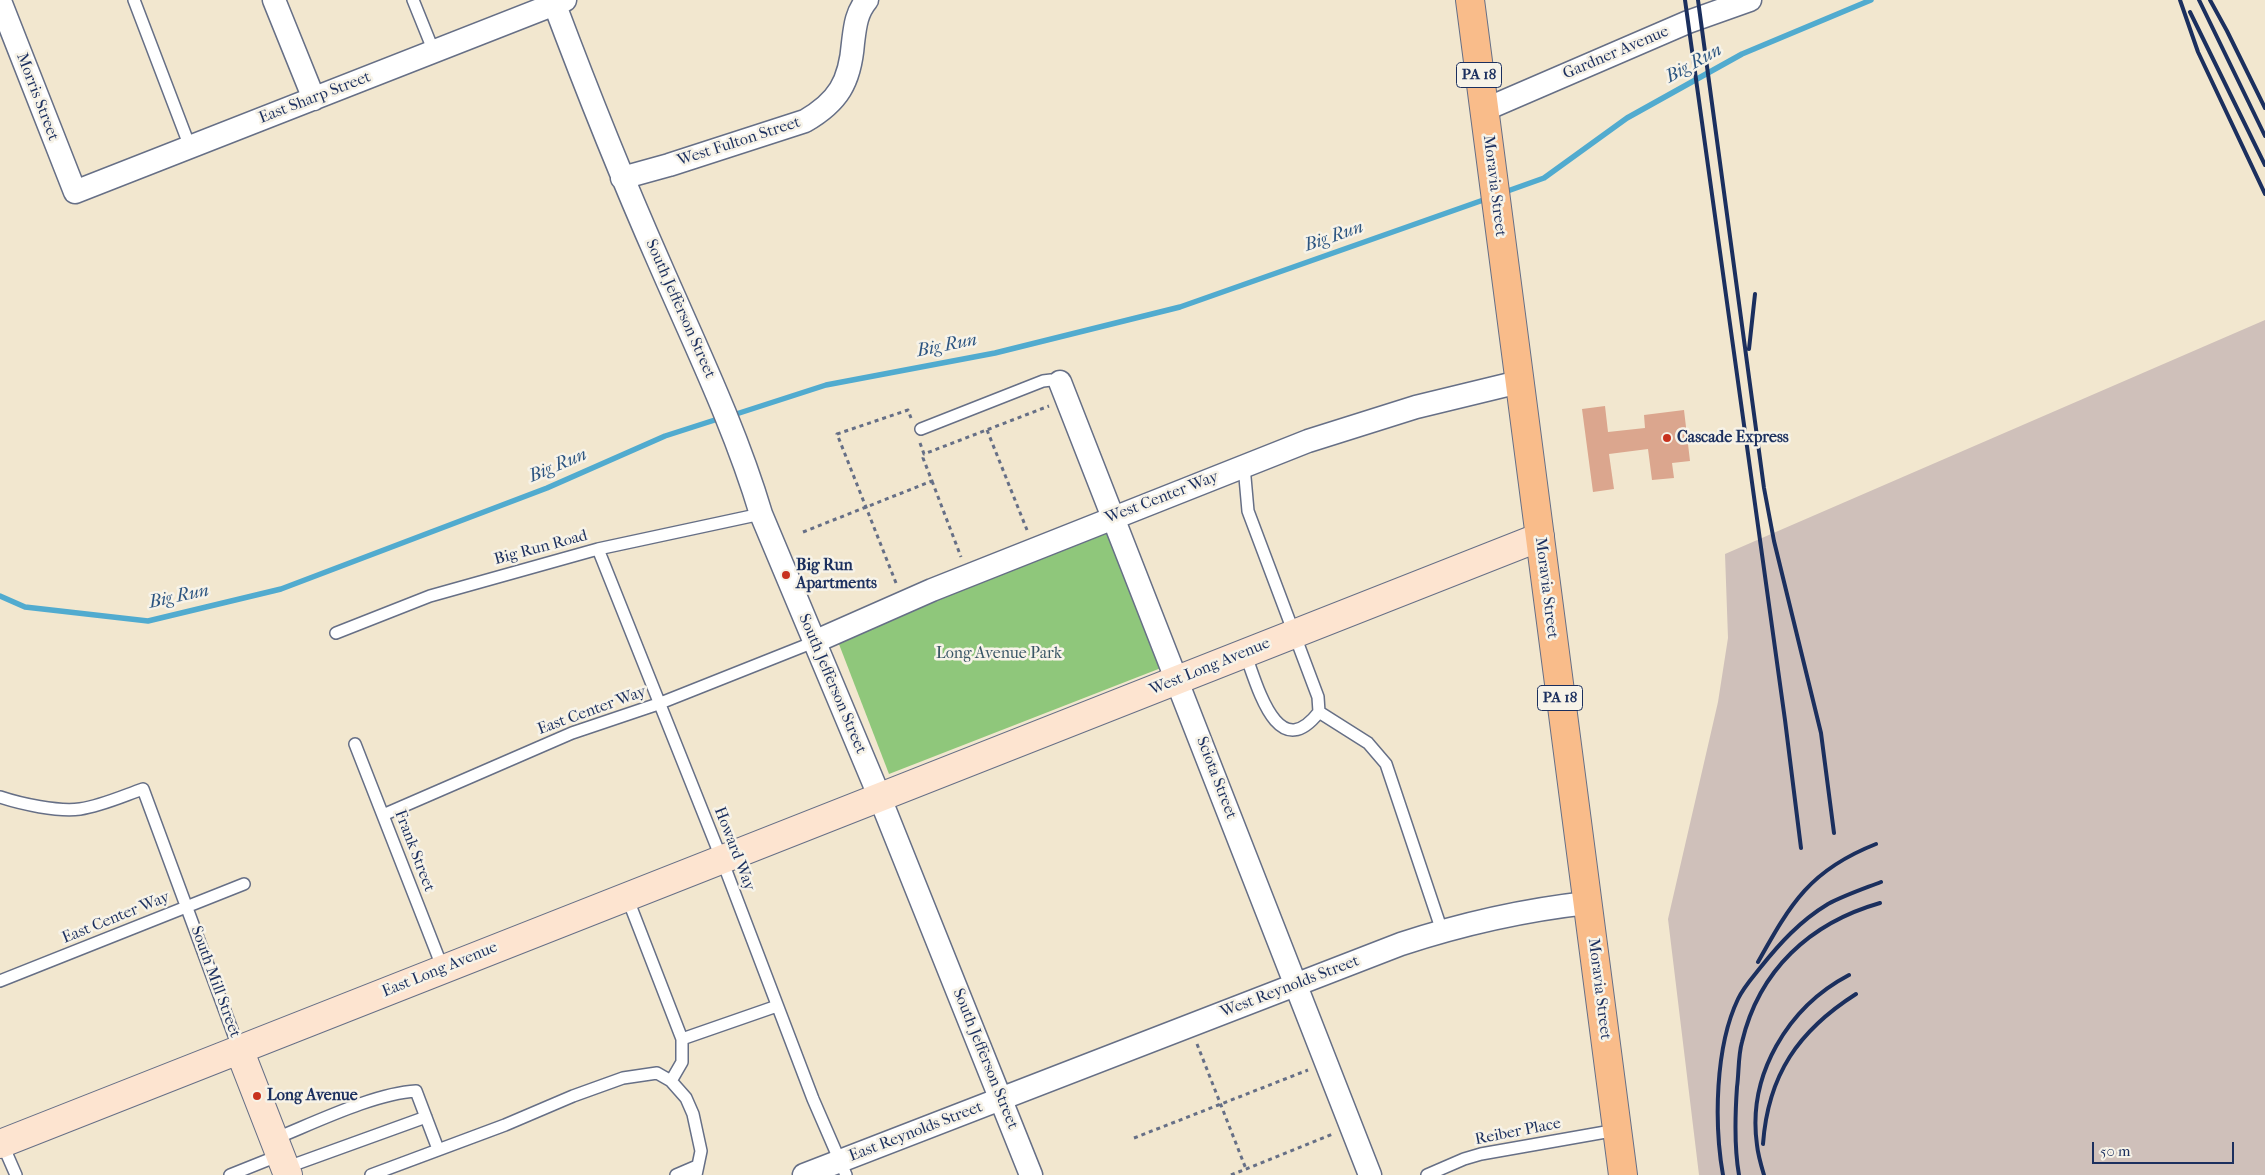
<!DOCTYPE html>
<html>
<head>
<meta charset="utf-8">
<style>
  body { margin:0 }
  #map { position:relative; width:2265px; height:1175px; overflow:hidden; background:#f2e7cf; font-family:"IM FELL French Canon",serif }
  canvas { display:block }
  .scale { position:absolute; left:2092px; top:1142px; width:142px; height:22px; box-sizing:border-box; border:2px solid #1b2f5e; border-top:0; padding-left:6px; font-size:15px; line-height:18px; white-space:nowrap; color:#1b2f5e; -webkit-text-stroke:4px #f7f3e8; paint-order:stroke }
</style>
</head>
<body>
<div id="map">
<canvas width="2265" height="1175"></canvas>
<div class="scale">50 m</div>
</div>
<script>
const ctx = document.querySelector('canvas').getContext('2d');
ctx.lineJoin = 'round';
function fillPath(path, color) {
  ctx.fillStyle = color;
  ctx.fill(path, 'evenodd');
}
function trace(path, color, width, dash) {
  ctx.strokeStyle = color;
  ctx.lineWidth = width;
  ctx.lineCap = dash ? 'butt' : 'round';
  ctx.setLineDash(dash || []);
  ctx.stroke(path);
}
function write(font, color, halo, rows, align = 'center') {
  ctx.font = font + ' "IM FELL French Canon",serif';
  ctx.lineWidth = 5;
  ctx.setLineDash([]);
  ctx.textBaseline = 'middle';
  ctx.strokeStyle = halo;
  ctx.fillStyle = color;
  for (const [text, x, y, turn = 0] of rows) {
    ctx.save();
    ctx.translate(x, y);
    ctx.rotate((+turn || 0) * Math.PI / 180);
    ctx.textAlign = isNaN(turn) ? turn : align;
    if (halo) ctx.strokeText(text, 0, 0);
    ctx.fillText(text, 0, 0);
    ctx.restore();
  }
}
fillPath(new Path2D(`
  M2265,320V1175H1699L1668,919L1718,702L1728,638L1725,554Z`), '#cfc0ba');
fillPath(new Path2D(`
  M1108,533L1161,668L889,774L837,639Z`), '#8fc77b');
trace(new Path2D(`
  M1502,193L1544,178L1627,118L1742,54L1871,0
  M730,416L826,385L995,353L1180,307L1489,198
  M0,596L25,607L148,621L281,589L547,488L665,436L721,418`), '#51abcf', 5.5);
fillPath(new Path2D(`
  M1605,406L1608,432L1645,428L1644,415L1684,410L1690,461L1672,463L1674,478L1652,480L1648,449L1609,454L1614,489L1593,492L1582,409Z`), '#dba68e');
const lane = new Path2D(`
  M134,0L190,147
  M413,0L434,52
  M921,429L1043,381L1051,380L1060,382
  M1244,466L1248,511L1318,697L1319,712C1277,766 1257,684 1245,653
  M598,549L722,860L813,1099L846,1175
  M336,633L430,596L598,549L761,514
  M1319,712L1368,743L1386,764L1442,931
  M355,744L443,969
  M0,797C21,804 58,812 80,809C101,806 123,796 143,789L239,1049
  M383,815L572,733L658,704L814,642
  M627,897L682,1039V1062L671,1081
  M0,981L244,884
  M682,1039L777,1006
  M274,1139C314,1123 375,1093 416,1091L438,1149
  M2,1143L16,1175
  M285,1168L426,1117
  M230,1175L280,1155
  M371,1175L505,1125L573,1096L623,1078L657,1073L671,1081L686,1098L693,1114L701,1151L696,1175
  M676,1175L697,1166
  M1427,1175L1464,1159L1481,1154L1617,1130`);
const street = new Path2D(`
  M274,0L314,99
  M553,0C586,88 621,176 659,262C695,345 735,427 761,514L880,798L1031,1175
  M0,1L75,192L565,0
  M1484,110L1688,22L1750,0
  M622,178L669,165L805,121C838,102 850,82 853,43C855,27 856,13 867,0
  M1060,382L1370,1175
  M814,642L932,590L1308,441L1416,407L1519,382
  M804,1175L1401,944C1462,924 1524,910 1587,903`);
const secondary = new Path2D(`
  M239,1049L288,1175
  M0,1144L1540,537`);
const primary = new Path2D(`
  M1470,0L1623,1175`);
trace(lane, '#666f86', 14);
trace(street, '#666f86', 25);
trace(secondary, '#666f86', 30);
trace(primary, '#666f86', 30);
trace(new Path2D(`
  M987,430L1027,530
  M920,443L924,454L1049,406
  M932,481L961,557
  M803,532L932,481L923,458L924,454
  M896,583L837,434L908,410L911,418
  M1197,1044L1246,1169
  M1134,1138L1308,1070
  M1231,1175L1333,1134`), '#666f86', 3, [4, 4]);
trace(lane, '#fff', 11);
trace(street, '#fff', 22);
trace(secondary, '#fde4d0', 28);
trace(primary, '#f9bc8a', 28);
trace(new Path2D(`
  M1685,0L1785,720L1801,848
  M1698,0L1764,488L1774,541L1821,733L1834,833
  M2180,0L2198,52L2265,194
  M2199,0L2265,136
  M2210,0L2227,31L2265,108
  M2190,12L2265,165
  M1749,349L1755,294
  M1758,962C1791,903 1810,870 1876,844
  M1763,1144C1768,1075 1798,1031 1856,994
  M1723,1175C1714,1124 1715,1047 1738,999C1743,988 1752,978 1760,968C1780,943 1800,921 1828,904C1845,895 1863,889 1881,882
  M1739,1175C1734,1147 1735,1116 1737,1087C1739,1073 1738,1056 1742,1042C1759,970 1810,923 1880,903
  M1764,1175C1761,1165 1758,1155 1757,1145C1747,1075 1788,1007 1849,975`), '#1b2f5e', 4);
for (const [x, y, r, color] of [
  [1667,438,5,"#c8321e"],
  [786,575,5,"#c8321e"],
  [257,1096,5,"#c8321e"]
]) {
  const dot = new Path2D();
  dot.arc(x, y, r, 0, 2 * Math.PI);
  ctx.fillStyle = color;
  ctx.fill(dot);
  trace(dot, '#f7f3e8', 2);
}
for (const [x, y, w] of [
  [1479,75,45],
  [1560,698,45]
]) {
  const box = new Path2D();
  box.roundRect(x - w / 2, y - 12.5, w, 25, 4);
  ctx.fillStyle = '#f7f3e8';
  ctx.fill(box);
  trace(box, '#1b2f5e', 1);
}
write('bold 15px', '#1b2f5e', null, [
  ["PA 18",1479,75],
  ["PA 18",1560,698]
]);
write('16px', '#1b2f5e', '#f7f3e8', [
  ["Gardner Avenue",1616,53,-23],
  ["Morris Street",37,97,69],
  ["East Sharp Street",315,98,-21],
  ["West Fulton Street",739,142,-18],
  ["Moravia Street",1494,186,83],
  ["South Jefferson Street",680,309,66],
  ["West Center Way",1162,498,-21],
  ["Big Run Road",541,548,-15],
  ["Moravia Street",1546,588,83],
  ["West Long Avenue",1210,667,-22],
  ["South Jefferson Street",832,684,67],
  ["East Center Way",592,711,-20],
  ["Sciota Street",1216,778,69],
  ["Howard Way",734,849,69],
  ["Frank Street",414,851,69],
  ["East Center Way",116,918,-22],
  ["East Long Avenue",440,970,-22],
  ["South Mill Street",215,982,70],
  ["West Reynolds Street",1290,987,-21],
  ["Moravia Street",1599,989,83],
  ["South Jefferson Street",985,1059,68],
  ["East Reynolds Street",916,1132,-21],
  ["Reiber Place",1518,1132,-11]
]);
write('bold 16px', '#1b2f5e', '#f7f3e8', [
  ["Cascade Express",1677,438],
  ["Big Run",796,566],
  ["Apartments",796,584],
  ["Long Avenue",267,1096]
], 'left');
write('16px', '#385565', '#f7f3e8', [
  ["Long Avenue Park",999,654]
]);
write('italic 18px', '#2b5480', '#f7f3e8', [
  ["Big Run",1694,64,-29],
  ["Big Run",1334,237,-19],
  ["Big Run",947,346,-11],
  ["Big Run",558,466,-23],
  ["Big Run",179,597,-12]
]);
</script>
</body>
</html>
